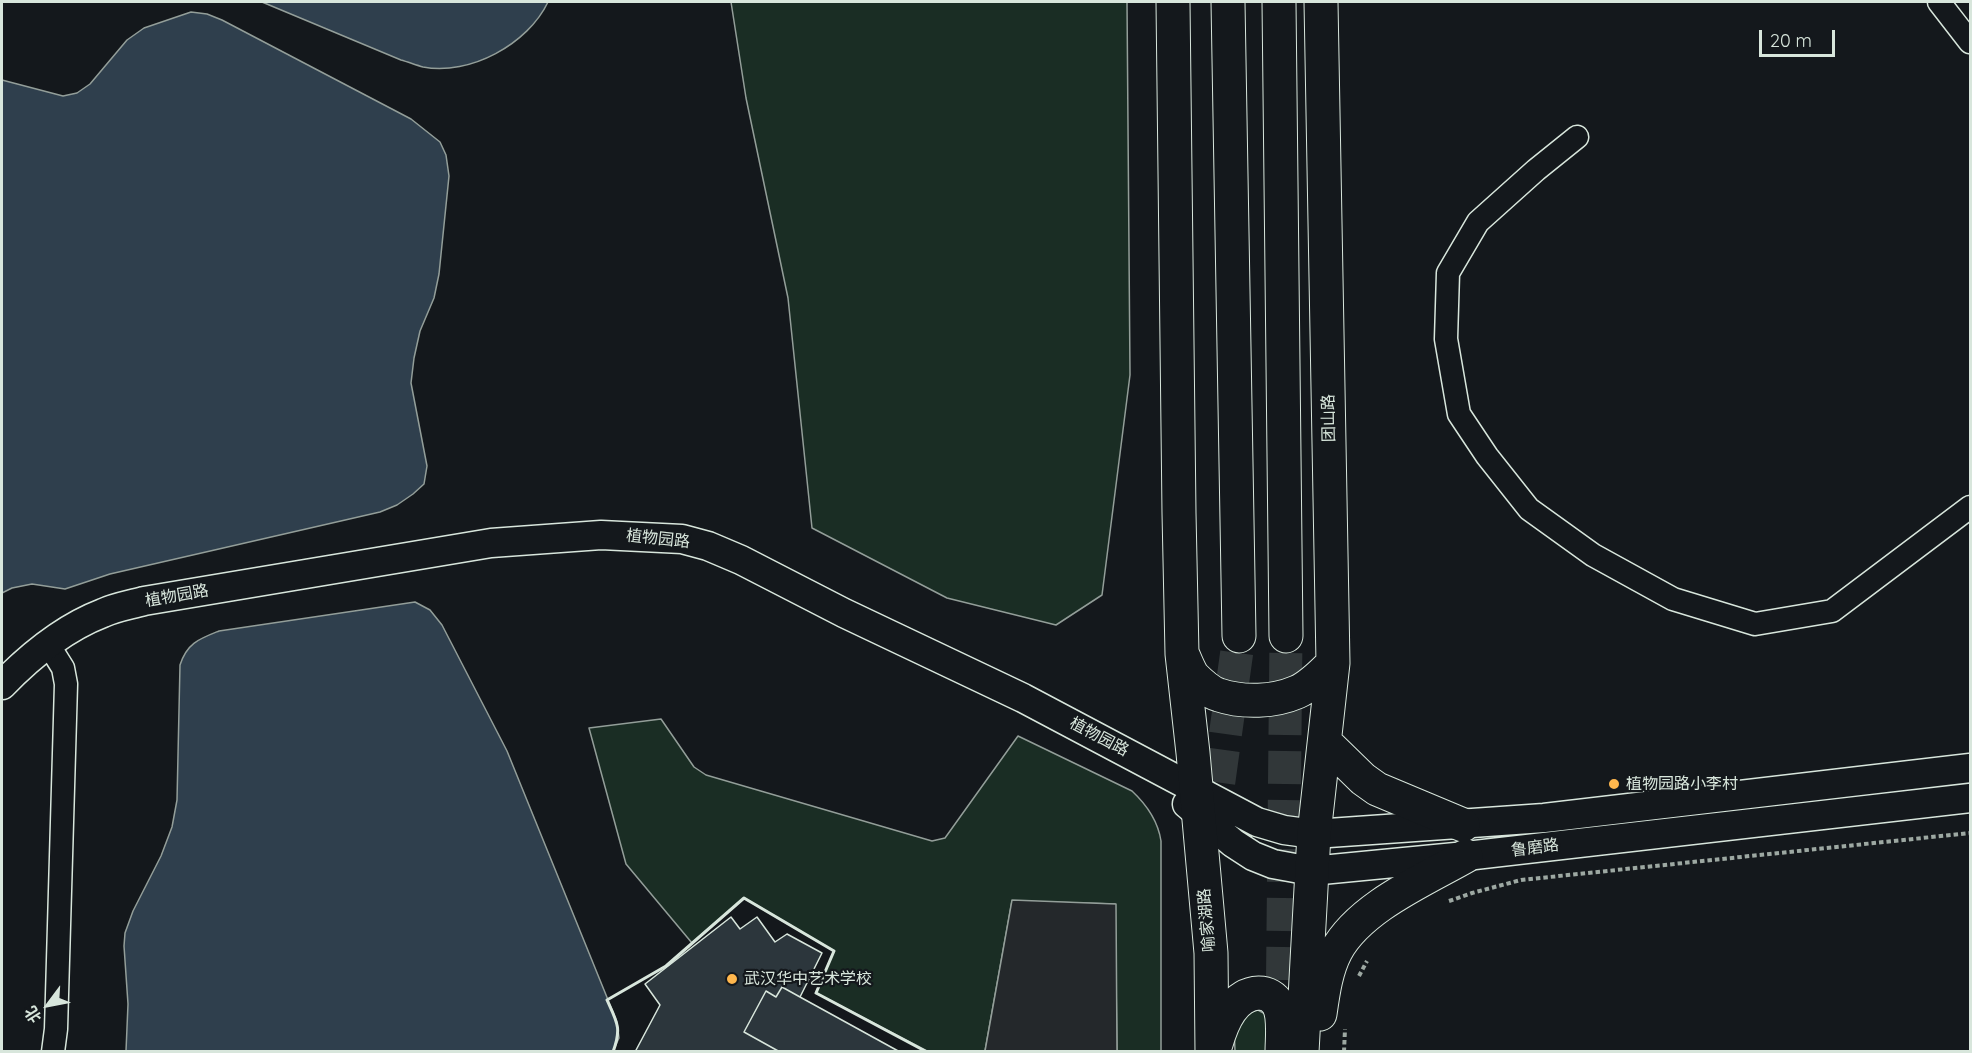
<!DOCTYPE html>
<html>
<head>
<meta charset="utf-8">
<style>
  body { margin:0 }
  #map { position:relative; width:1972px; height:1053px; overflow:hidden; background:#14181c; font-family:Quicksand,"Noto Sans SC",sans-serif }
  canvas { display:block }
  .frame { position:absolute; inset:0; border:3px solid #d8e6dc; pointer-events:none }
  .north { position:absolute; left:18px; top:975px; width:60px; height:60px; -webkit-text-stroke:4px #14181c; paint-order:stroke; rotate:238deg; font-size:16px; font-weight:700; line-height:24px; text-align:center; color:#d8e6dc }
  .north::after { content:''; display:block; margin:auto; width:21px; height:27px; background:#d8e6dc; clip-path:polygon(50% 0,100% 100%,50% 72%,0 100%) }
  .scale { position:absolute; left:1759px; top:30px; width:76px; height:27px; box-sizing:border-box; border:3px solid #d8e6dc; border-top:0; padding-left:8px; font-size:18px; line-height:21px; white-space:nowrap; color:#d8e6dc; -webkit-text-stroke:4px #14181c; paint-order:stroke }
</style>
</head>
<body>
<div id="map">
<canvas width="1972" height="1053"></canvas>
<div class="frame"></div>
<div class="north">北</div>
<div class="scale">20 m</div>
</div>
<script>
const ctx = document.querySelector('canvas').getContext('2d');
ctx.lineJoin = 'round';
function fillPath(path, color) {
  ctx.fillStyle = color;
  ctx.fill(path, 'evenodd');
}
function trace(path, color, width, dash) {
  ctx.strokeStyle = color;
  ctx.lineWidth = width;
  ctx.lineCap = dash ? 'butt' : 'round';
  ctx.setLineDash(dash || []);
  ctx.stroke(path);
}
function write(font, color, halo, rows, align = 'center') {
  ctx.font = font + ' Quicksand,"Noto Sans SC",sans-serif';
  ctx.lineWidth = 4.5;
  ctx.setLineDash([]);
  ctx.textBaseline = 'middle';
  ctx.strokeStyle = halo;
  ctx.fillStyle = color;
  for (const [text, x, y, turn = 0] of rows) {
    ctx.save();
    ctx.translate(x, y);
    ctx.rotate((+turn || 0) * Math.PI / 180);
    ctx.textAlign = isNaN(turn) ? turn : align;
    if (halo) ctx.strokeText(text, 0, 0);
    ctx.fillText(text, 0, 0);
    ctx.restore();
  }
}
const green = new Path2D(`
  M731,2H1127L1130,375L1102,595L1056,625L947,598L812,528L788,298L746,98Z
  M661,719L694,767L706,775L932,841L945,838L1018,736L1132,791C1147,805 1158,821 1161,841V1051H1117L1115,904L1012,901L985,1051H927L816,993L834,951L744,898L692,943L626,864L589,728Z
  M1258,1010L1267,1015L1271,1051H1235L1234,1027L1250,1012Z`);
fillPath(green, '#1a2d24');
trace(green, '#939e99', 1.5);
const parking = new Path2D(`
  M1012,900L1116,904L1117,1051H985Z`);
fillPath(parking, '#24282b');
trace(parking, '#939e99', 1.5);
const water = new Path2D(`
  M262,2H548C528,44 470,76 423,67C416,65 408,62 401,60Z
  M191,12L207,14L222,20L411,119L440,142L446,155L449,176L439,274L434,298L420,331L414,358L411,383L427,466L424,484L413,494L397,505L380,512L110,574L65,589L32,584L12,588L2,593V80L63,96L77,93L90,84L127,40L144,28Z
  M415,602L430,610L442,625L507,751L617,1022L619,1038L613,1051H126L128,1004L124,946L125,933L133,911L161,856L172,827L177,800L180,665C187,643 199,639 219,631Z`);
fillPath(water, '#2f3f4d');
trace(water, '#939e99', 1.5);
const building = new Path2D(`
  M731,917L740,929L757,917L775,942L787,934L822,953L800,997L782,987L776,997L766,991L744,1032L780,1052H635L660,1005L645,984Z
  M782,987L800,997L900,1052H780L744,1032L766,991L776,997Z`);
fillPath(building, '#2c363c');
trace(building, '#d8e6dc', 1.5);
trace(new Path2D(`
  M1212,831L1239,636
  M1282,1029L1286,636`), '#313739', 33, [33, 16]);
const minor = new Path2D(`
  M1939,2L1970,42
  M1577,137L1536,170L1478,222L1448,273L1446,339L1459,414L1487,456L1529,509L1593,555L1673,599L1755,624L1832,611L1970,507
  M48,644L63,668L66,684L56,1029L53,1052`);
const tertiary = new Path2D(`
  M2,685C31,655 64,628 103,613C116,607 130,605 144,601L491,543L601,535L682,539L708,546L741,560L844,613L1023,698L1257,822L1284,830L1314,834L1544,818L1970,768
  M1187,804L1233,843L1253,856L1273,864L1311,871L1466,856L1970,798`);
const secondary = new Path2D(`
  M1173,2L1179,513L1182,654L1193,753L1211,953L1212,1052
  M1183,655C1186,662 1189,670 1193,676C1200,683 1209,692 1219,695C1243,703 1274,702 1297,692C1311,686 1322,674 1333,663
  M1325,742L1363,779L1377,789L1463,825
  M1320,1014C1323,993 1326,970 1336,951C1360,907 1424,880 1466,856
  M1216,1044C1222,1023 1233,994 1259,993C1267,993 1274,997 1278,1004C1285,1016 1282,1038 1282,1052
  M1302,1052L1314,834L1333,663L1321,2`);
const trunk = new Path2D(`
  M1228,2L1239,636
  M1279,2L1286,636`);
trace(minor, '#d8e6dc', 25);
trace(tertiary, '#d8e6dc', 31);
trace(secondary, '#d8e6dc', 35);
trace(trunk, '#d8e6dc', 35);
trace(new Path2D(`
  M1449,901L1472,893L1521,880L1970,833
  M1359,976L1367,961
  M1344,1052L1345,1029`), '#9da8a2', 4, [4.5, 3]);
trace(minor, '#14181c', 22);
trace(tertiary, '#14181c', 28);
trace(secondary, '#14181c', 33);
trace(trunk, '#14181c', 33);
trace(new Path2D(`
  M613,1052C622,1028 617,1022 607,1000L666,966L744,898L834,951L816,993L927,1052`), '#d8e6dc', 3);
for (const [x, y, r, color] of [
  [1614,784,6,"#ffb74d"],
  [732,979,6,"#ffb74d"]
]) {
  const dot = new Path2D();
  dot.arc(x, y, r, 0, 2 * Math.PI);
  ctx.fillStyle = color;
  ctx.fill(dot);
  trace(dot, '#14181c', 2);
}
write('16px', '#d8e6dc', '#14181c', [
  ["团山路",1329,418,-91],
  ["植物园路",658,539,6],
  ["植物园路",177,596,-10],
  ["植物园路",1099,737,28],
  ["鲁磨路",1535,848,-7],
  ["喻家湖路",1207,920,-95]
]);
write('16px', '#d8e6dc', '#14181c', [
  ["植物园路小李村",1626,784],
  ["武汉华中艺术学校",744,979]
], 'left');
</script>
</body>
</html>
